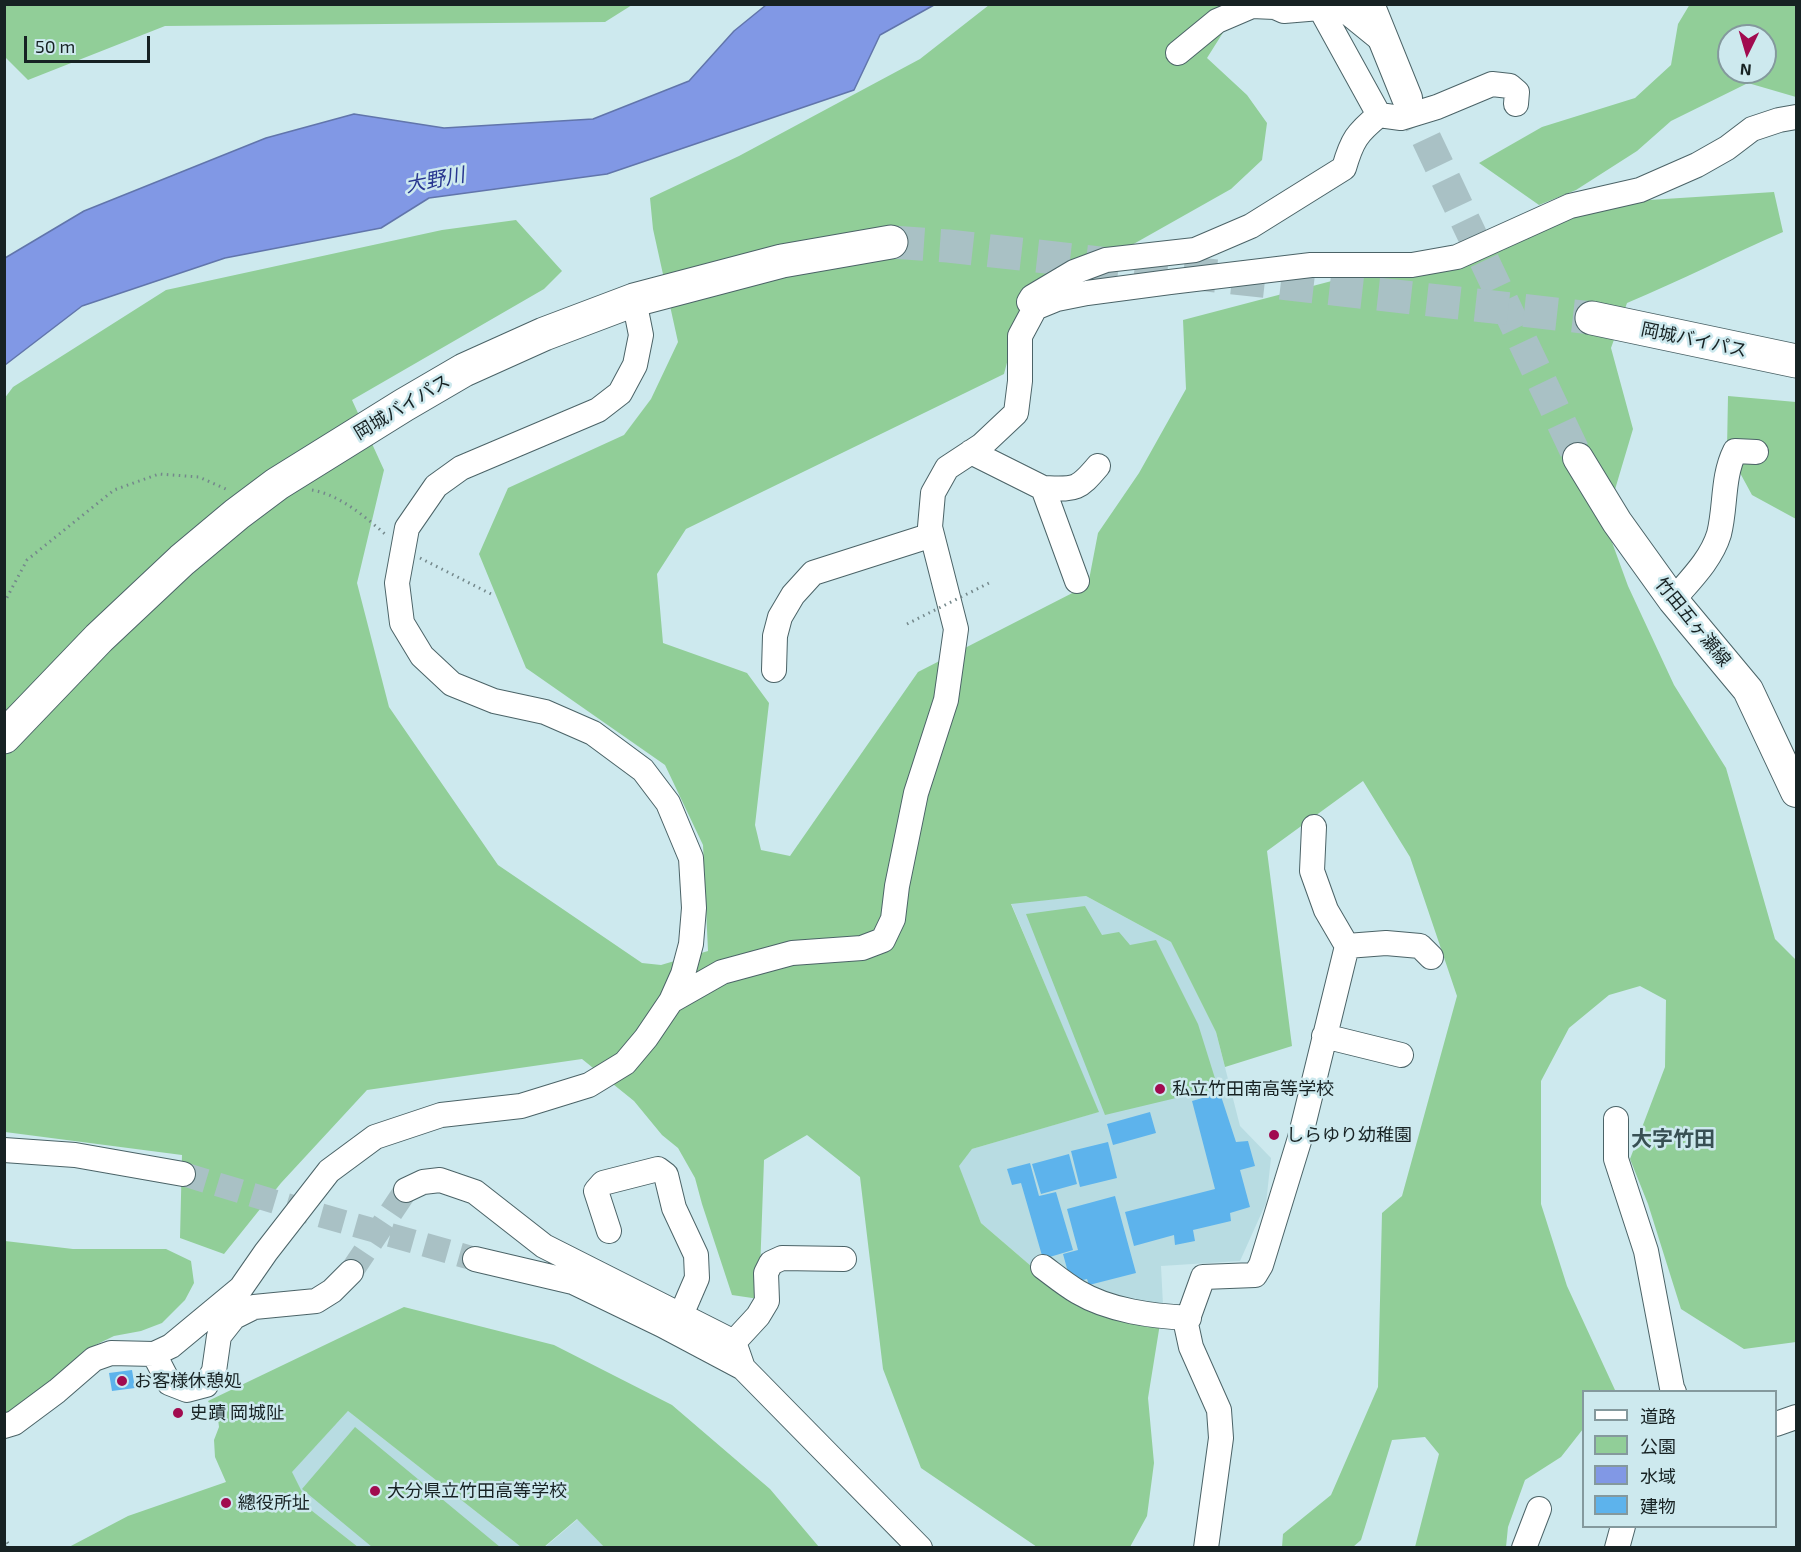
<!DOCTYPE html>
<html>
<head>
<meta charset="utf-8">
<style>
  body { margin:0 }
  #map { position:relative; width:1801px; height:1552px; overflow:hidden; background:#cde9ee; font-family:"Exo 2","Noto Sans JP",sans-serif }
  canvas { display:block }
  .frame { position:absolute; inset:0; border:6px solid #172223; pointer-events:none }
  .legend { position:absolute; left:1582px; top:1390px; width:195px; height:138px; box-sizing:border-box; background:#cde9ee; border:2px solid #84999d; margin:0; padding:8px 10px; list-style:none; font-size:18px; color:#172223 }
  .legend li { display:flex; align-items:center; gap:12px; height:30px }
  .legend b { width:30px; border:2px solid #84999d }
  .north { position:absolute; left:1717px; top:24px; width:60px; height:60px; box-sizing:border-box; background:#cde9ee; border:2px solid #84999d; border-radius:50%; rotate:185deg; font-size:16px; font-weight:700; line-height:24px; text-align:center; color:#172223 }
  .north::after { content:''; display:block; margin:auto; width:21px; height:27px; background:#a10b4f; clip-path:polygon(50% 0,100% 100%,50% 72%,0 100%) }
  .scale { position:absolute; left:24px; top:36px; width:126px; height:27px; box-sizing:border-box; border:3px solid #172223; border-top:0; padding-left:8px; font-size:18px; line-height:21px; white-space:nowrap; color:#172223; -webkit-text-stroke:4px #cde9ee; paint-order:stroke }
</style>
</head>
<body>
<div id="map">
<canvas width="1801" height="1552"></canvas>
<div class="frame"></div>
<ul class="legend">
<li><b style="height:8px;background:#fff"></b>道路</li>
<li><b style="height:16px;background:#91ce98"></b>公園</li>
<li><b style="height:16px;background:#8198e5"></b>水域</li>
<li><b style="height:16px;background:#5db3ec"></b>建物</li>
</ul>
<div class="north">N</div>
<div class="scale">50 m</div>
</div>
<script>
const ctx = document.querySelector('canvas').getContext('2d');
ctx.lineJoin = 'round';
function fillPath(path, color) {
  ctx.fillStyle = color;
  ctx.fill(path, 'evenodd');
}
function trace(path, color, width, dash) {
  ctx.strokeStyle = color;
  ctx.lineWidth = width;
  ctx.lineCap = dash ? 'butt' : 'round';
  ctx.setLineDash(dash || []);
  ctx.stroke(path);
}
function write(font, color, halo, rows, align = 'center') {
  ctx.font = font + ' "Exo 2","Noto Sans JP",sans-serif';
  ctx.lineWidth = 5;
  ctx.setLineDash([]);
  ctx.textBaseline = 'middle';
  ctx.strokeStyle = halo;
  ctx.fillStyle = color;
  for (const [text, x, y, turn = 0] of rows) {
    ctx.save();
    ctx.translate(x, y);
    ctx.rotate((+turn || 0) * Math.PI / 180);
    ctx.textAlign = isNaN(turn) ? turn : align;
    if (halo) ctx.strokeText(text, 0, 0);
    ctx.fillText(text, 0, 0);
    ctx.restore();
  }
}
fillPath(new Path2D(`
  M1086,896L1171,942L1216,1032L1240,1126L1271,1158L1266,1203L1240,1261L1161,1266L1163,1305L1092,1295L1038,1272L981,1223L958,1166L972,1149L1098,1112L1011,903Z
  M348,1411L521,1547H358L311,1510L291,1472Z
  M578,1519L604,1547L544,1548Z`), '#b8dce2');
fillPath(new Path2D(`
  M1241,4L1207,58L1247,95L1267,123L1262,160L1231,189L1130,246L1026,290L1004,374L686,529L657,574L663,643L747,673L769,703L755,825L761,850L790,856L918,672L1088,585L1098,533L1139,473L1186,389L1183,320L1427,256L1602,203L1774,192L1783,232C1730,255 1680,281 1627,303L1611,348L1633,429L1605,523L1628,586L1674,685L1726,768L1775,939L1796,960V1342L1744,1349L1681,1309L1648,1204L1630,1159L1665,1067L1666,1000L1640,986L1609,995L1569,1028L1541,1081V1204L1567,1286L1615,1390L1613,1391L1584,1392L1583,1429L1561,1457L1525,1480L1508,1527L1506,1547H1415L1439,1454L1425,1437L1392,1440L1361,1540L1353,1547H1282L1283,1534L1331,1495L1378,1387L1382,1213L1402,1196L1457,996L1410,857L1363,781L1267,851L1292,1046L1225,1067L1216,1032L1171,942L1086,896L1011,904L1099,1112L972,1149L959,1166L981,1223L1038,1272L1092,1295L1163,1305L1148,1398L1154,1463L1147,1516L1130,1547H1037L921,1468L883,1369L860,1177L807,1135L764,1160L759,1299L732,1295L702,1204L695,1178L678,1148L662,1135L634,1101L582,1059L367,1090L281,1183L224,1254L180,1238L182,1155L5,1132L4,399L13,387L166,290L442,230L516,220L562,271L544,289L352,400L384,470L357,583L389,707L498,865L642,963L661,965L708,951L703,845L665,765L526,668L479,554L508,488L624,435L651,399L678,342L653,229L650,198L739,156L920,59L989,5Z
  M1690,4L1796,5V97L1748,83L1671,121L1637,151L1576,190L1539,205L1479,163L1542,127L1635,98L1671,65L1678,24ZM1729,36H1765V72H1729Z
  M4,5L5,4L632,5L605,22L165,26L28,80L5,57Z
  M1728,396L1796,402V519L1752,495L1727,449Z
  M1085,906L1102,935L1119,932L1130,945L1156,940L1198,1024L1218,1088L1105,1115L1026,914Z
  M5,1241L73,1249H166L191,1261L194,1283L185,1300L162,1323L141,1331L114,1336L85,1350L53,1381L5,1417Z
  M404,1307L554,1345L672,1405L770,1489L819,1547H604L577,1519L544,1547H521L348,1411L292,1472L311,1510L358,1547H69L128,1516L226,1482L215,1457L214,1440L219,1427L218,1419L208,1401Z
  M355,1427L500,1547H372L302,1489Z`), '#91ce98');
const water = new Path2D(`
  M766,5H934L880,35L854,90L607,174L429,198L381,228L225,258L82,306L5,365V258L84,211L266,138L354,114L444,128L593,119L689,81L734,31Z`);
fillPath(water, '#8198e5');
trace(water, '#6175ab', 1.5);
fillPath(new Path2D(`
  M1220,1093L1236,1142L1248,1141L1255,1166L1240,1170L1250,1207L1230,1213L1231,1221L1193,1230L1195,1241L1175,1245L1174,1235L1134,1246L1125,1212L1215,1189L1192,1101Z
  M1150,1112L1156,1133L1113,1145L1107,1124Z
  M1108,1142L1117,1178L1080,1187L1071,1151Z
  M1069,1154L1077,1184L1041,1194L1032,1164Z
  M1030,1163L1039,1196L1056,1192L1073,1250L1043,1259L1021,1183L1012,1185L1007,1169Z
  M1115,1196L1136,1273L1089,1285L1087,1279L1071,1283L1063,1254L1078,1250L1067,1209Z
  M132,1370L135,1388L112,1391L109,1373Z`), '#5db3ec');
trace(new Path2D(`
  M183,1174L316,1214L475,1259
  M351,1272L406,1190`), '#a9c1c5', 24, [24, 12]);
trace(new Path2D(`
  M1407,98L1578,458`), '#a9c1c5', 30, [30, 15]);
trace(new Path2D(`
  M891,242L948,246L1592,318`), '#a9c1c5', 33, [33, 16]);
const minor = new Path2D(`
  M1333,4L1320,8L1379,115L1401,118L1437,107L1492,84L1510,86L1517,92L1516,104
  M1337,4L1385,43
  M1178,53L1217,21L1252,6L1275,7L1284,11L1320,8
  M1029,302L1032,297L1074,272L1106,260L1195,250L1251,226L1344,168C1352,140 1357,133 1379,115
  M971,452L1043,488L1077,581
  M1043,488C1075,489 1077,491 1098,466
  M1673,600C1690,580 1711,560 1719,534C1726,507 1722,477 1735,451L1756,452
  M774,670L775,636L780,617L793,595L813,573L932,535
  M1347,946L1386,943L1420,946L1431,957
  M671,1001L722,972L792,953L862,948L883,940L893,919L897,886L916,793L946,700L956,629L930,527L933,493L947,468L982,445L1016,413L1020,381V336L1035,308L1057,299L1087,293L1170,282L1311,265H1412L1457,257L1570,206L1640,190L1697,165L1727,148L1752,129L1779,120L1796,117
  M1324,1036L1401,1055
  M1616,1119V1159L1646,1251L1672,1388L1674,1392
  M4,1150L75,1155L183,1174
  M406,1190L423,1182L440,1180L475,1192L544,1246L734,1342L743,1368
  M609,1231L596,1191L603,1183L658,1169L666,1175L674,1208L696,1255L697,1278L681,1315
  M475,1259L573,1282L662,1325L743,1368L920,1548
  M1043,1267C1055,1276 1066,1285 1078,1292C1110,1311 1152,1316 1189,1318
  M734,1342L758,1316L767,1301L766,1273L771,1263L782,1258L844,1259
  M154,1354L169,1383L187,1390L206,1385L214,1371L219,1336L234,1317L254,1307L316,1301L332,1291L351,1272
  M1776,1424L1796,1417
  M4,1426L14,1423L57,1391L94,1359L111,1353L154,1354L171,1346L241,1288L266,1252L329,1171L375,1137L441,1115L521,1106L589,1085L625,1063L646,1038L671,1001L683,974L691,944L694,908L691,858L668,803L643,770L593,733L545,712L494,701L452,684L422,656L402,623L397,583L407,528L436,486L461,468L598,410L620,393L635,365L641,335L634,300
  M1206,1548L1221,1438L1219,1410L1191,1347L1186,1324L1203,1277L1255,1275L1261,1265L1300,1138L1347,946L1326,910L1312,871L1314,827
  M1524,1548L1539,1509
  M1617,1548L1623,1526`);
const major = new Path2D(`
  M1369,4L1407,98
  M1578,458L1617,522L1673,600L1748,690L1796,792`);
const highway = new Path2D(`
  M1592,318L1796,361
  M4,737L99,638L182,560L237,514L277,484L404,405L464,370L544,334L634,300L782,261L891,242`);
trace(minor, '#4b6367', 26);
trace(major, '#4b6367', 32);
trace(highway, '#4b6367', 35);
trace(new Path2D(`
  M312,490C340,495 364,516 385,534
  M420,558L491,594
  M4,603L27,560L114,490L159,474L199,477L228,490
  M4,1537L9,1545L4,1547`), '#74888b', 3, [1.5, 4.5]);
trace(minor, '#fff', 24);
trace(major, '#fff', 30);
trace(highway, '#fff', 33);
trace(new Path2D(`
  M907,624L991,582`), '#74888b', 3, [1.5, 4.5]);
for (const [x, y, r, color] of [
  [1160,1089,6,"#a10b4f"],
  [1274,1135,6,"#a10b4f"],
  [122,1381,6,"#a10b4f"],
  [178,1413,6,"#a10b4f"],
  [375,1491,6,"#a10b4f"],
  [226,1503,6,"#a10b4f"]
]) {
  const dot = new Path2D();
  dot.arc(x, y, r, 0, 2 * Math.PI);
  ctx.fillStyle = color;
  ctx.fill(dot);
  trace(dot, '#cde9ee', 2);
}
write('18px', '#172223', '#cde9ee', [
  ["岡城バイパス",1694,340,12],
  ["岡城バイパス",402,407,-31],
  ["竹田五ヶ瀬線",1693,622,51]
]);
write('18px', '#172223', '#cde9ee', [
  ["私立竹田南高等学校",1172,1089],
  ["しらゆり幼稚園",1286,1135],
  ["お客様休憩処",134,1381],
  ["史蹟 岡城阯",190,1413],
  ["大分県立竹田高等学校",387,1491],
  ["總役所址",238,1503]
], 'left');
write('italic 20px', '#283790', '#cde9ee', [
  ["大野川",435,180,-11]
]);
write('bold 21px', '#385054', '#cde9ee', [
  ["大字竹田",1673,1139]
]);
</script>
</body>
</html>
